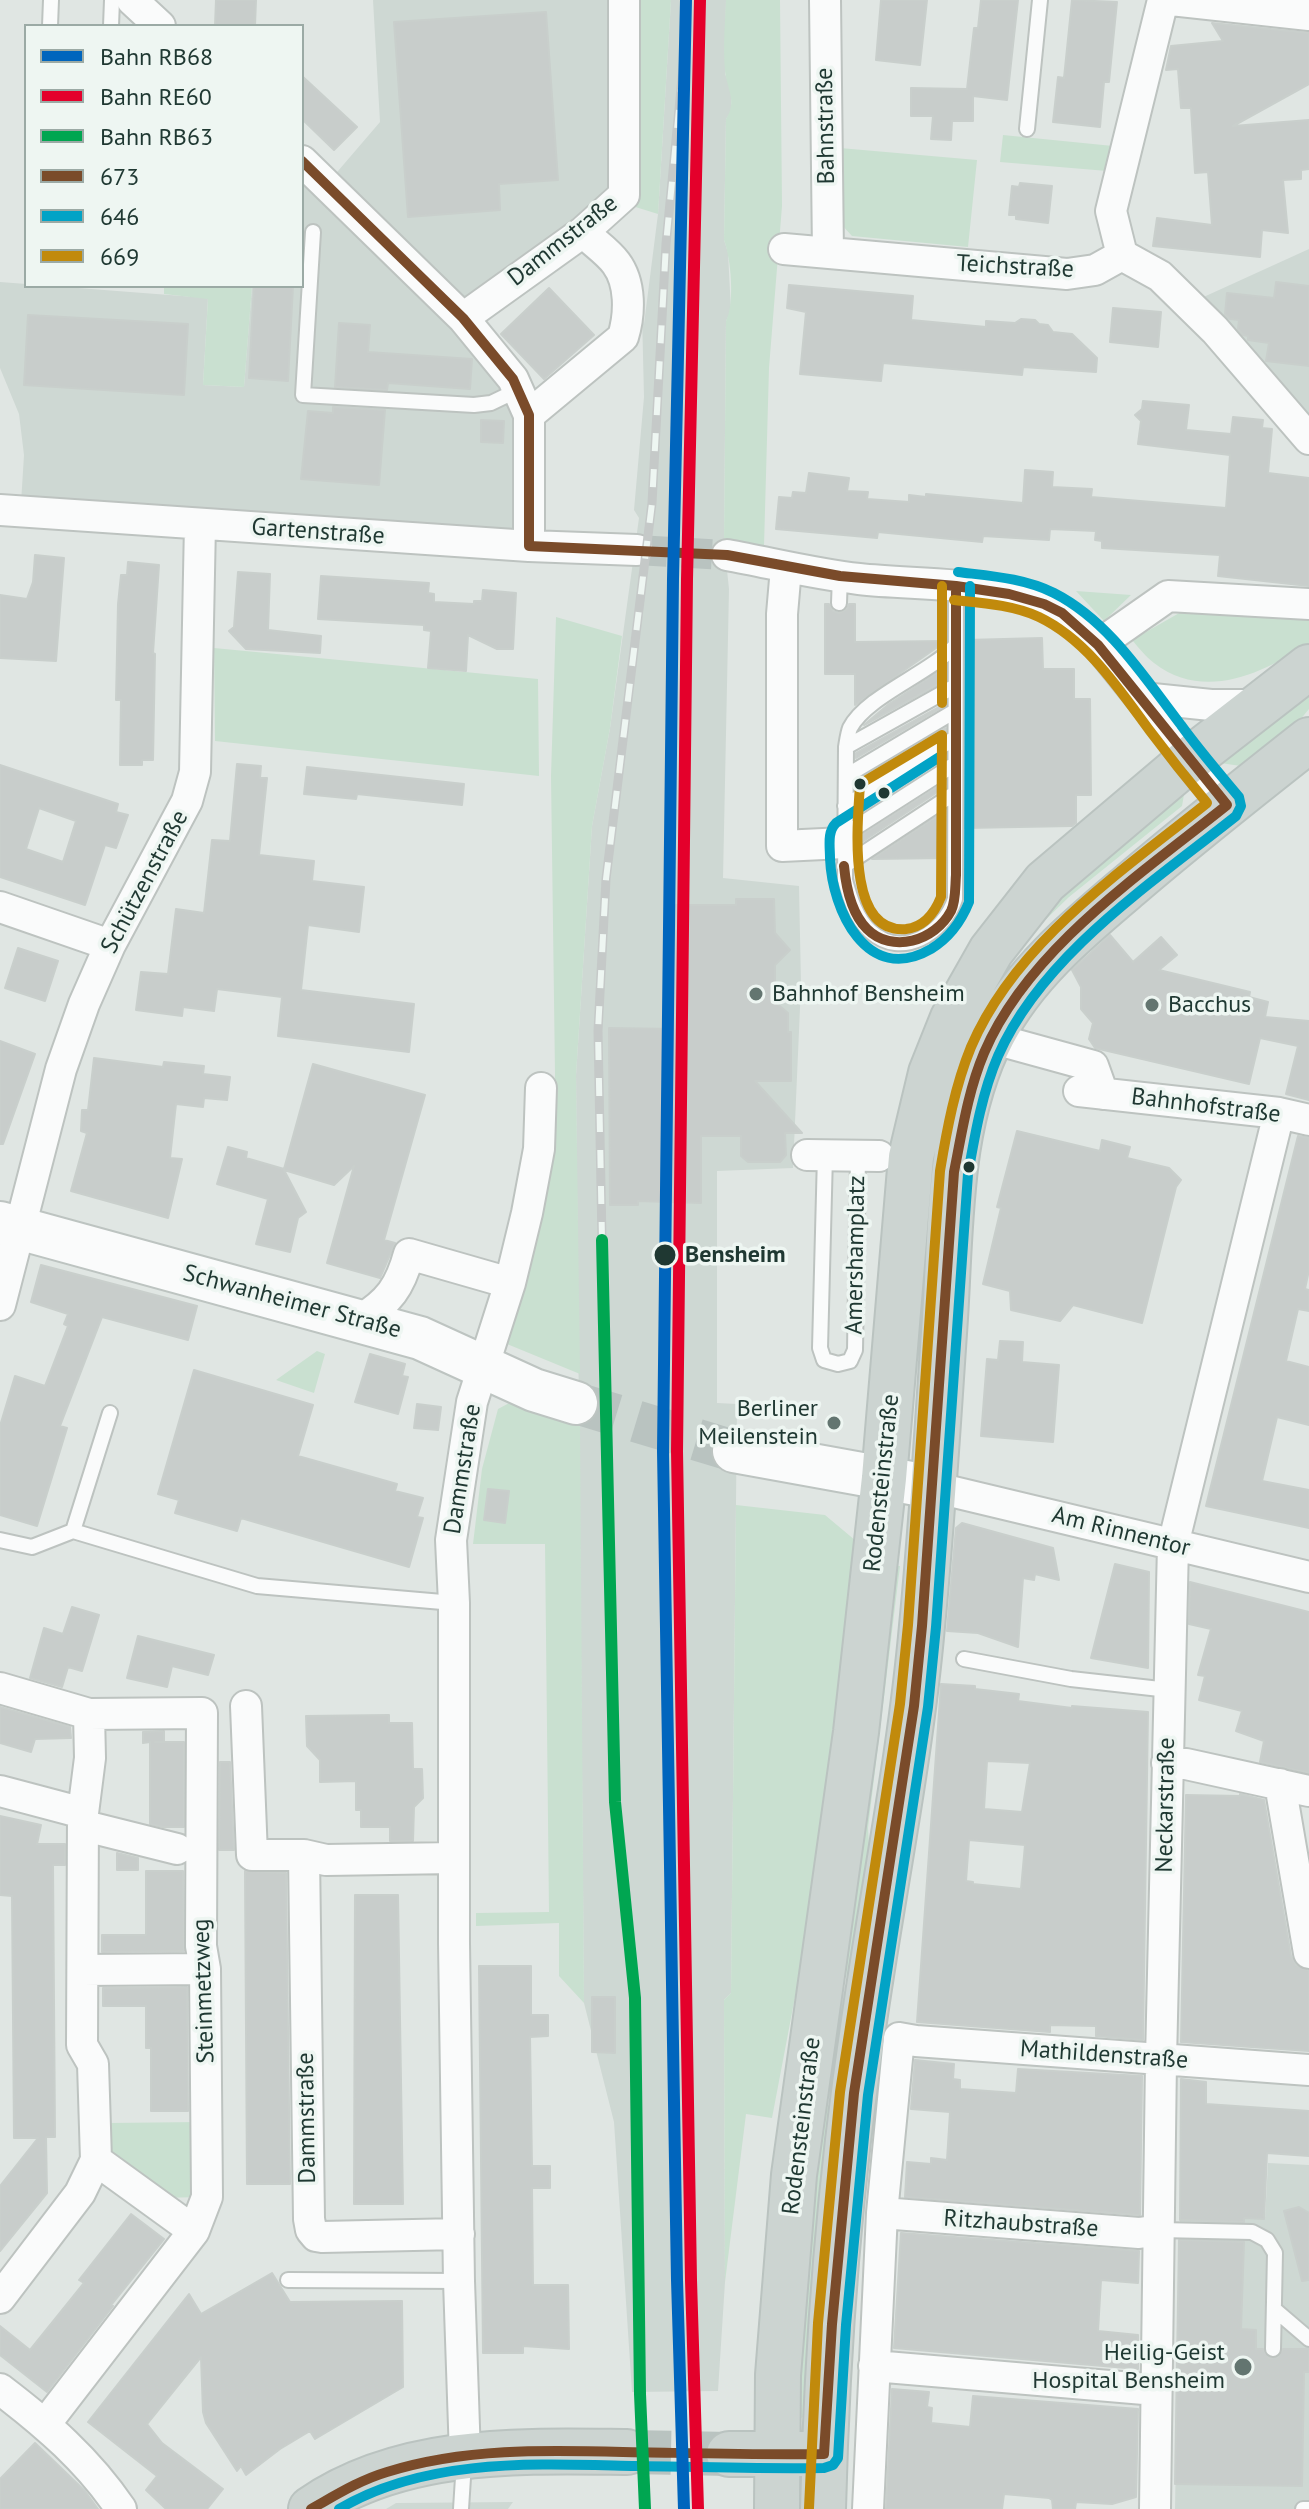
<!DOCTYPE html>
<html>
<head>
<meta charset="utf-8">
<style>
  body { margin:0 }
  #map { position:relative; width:1309px; height:2509px; overflow:hidden; background:#e0e6e3; font-family:"PT Sans",sans-serif }
  canvas { display:block }
  .legend { position:absolute; left:24px; top:24px; width:280px; height:264px; box-sizing:border-box; background:#eef6f2; border:2px solid #9baaa5; margin:0; padding:10px 14px; list-style:none; font-size:24px; color:#1f3832 }
  .legend li { display:flex; align-items:center; gap:16px; height:40px }
  .legend b { width:40px; border:2px solid #9baaa5 }
</style>
</head>
<body>
<div id="map">
<canvas width="1309" height="2509"></canvas>
<ul class="legend">
<li><b style="height:10px;background:#0065bd"></b>Bahn RB68</li>
<li><b style="height:10px;background:#e4002b"></b>Bahn RE60</li>
<li><b style="height:10px;background:#00a651"></b>Bahn RB63</li>
<li><b style="height:10px;background:#7a4b2a"></b>673</li>
<li><b style="height:10px;background:#02a3c6"></b>646</li>
<li><b style="height:10px;background:#c18a0c"></b>669</li>
</ul>
</div>
<script>
const ctx = document.querySelector('canvas').getContext('2d');
ctx.lineJoin = 'round';
function fillPath(path, color) {
  ctx.fillStyle = color;
  ctx.fill(path, 'evenodd');
}
function trace(path, color, width, dash) {
  ctx.strokeStyle = color;
  ctx.lineWidth = width;
  ctx.lineCap = dash ? 'butt' : 'round';
  ctx.setLineDash(dash || []);
  ctx.stroke(path);
}
function write(font, color, halo, rows, align = 'center') {
  ctx.font = font + ' "PT Sans",sans-serif';
  ctx.lineWidth = 7;
  ctx.setLineDash([]);
  ctx.textBaseline = 'middle';
  ctx.strokeStyle = halo;
  ctx.fillStyle = color;
  for (const [text, x, y, turn = 0] of rows) {
    ctx.save();
    ctx.translate(x, y);
    ctx.rotate((+turn || 0) * Math.PI / 180);
    ctx.textAlign = isNaN(turn) ? turn : align;
    if (halo) ctx.strokeText(text, 0, 0);
    ctx.fillText(text, 0, 0);
    ctx.restore();
  }
}
fillPath(new Path2D(`
  M373,0H634L629,205L477,319L518,374L544,537L21,503L24,455L19,414L0,368V282L208,298L203,385L244,387L252,286H302V179L320,192L380,122Z
  M671,0H726L725,74L731,88V112L726,119L724,240L728,252L731,311L726,321L724,542L729,589L723,878L799,886L801,985L793,1168L717,1171V1403L737,1404L731,1993L724,2000L725,2282L718,2391L632,2392L614,2122L584,2003L576,1075L592,826L610,728L639,518L634,510L644,397L642,314L644,324L658,214Z
  M1309,249V434L1197,300Z
  M1268,2163L1309,2165V2509H1175L1180,2217L1265,2219Z
  M513,2502L508,2509H386L396,2503Z`), '#ced8d3');
fillPath(new Path2D(`
  M634,0H671L658,214L629,205Z
  M726,0H780L782,206L769,368L764,546L724,542L726,321C735,303 731,259 724,240L726,119C738,101 726,87 725,70C723,47 725,23 726,0Z
  M1003,135L1113,146L1107,171L1000,162Z
  M840,148L977,160L968,247L852,236L840,223Z
  M164,286H252L244,387L203,385L208,299L164,294Z
  M1076,591L1131,595L1104,621Z
  M1181,612L1309,620V643C1263,673 1205,702 1154,663C1146,657 1139,648 1132,640Z
  M556,617L622,636L610,728L592,826L576,1075L580,1374L507,1344L543,1216L553,1152L555,1074L551,776Z
  M214,648L538,679L539,776L215,741Z
  M1309,686V709L1280,744L1241,766L1220,763Z
  M1185,789L1182,806L1069,897L1039,926L1029,931L1043,904Z
  M317,1351L325,1354L314,1393L276,1380Z
  M515,1400L580,1424L584,2003L559,1976V1923L476,1926V1913L549,1912L545,1544H473L482,1469L498,1409Z
  M736,1505L825,1515L862,1546L844,1739L772,2118L746,2114L725,2282L724,2000L731,1993Z
  M893,1566H900L868,1828L871,1877L836,2081L833,2072L847,1980L842,1934Z
  M826,2104L836,2109L813,2399L802,2418L794,2417L797,2300Z
  M200,2122L201,2197L160,2198L107,2156L108,2123Z`), '#c9e0d0');
const building = new Path2D(`
  M216,0H256L255,26H215Z
  M881,0H927L920,65L876,60Z
  M981,0H1018L1007,100L973,96V121H952L951,140L931,139L933,116H911V88L967,89L974,28H978Z
  M1072,0L1117,2L1109,82H1104L1100,127L1053,122L1058,77L1064,78Z
  M546,12L558,180L499,184L500,210L408,217L394,22Z
  M1212,23L1309,33V84L1233,126L1309,120V169L1301,170V179L1283,180L1288,233L1262,230L1260,257L1153,246L1157,218L1212,225L1208,172L1195,173L1191,108H1181L1178,69L1166,70L1171,46L1223,41Z
  M302,76L357,127L334,150L302,119Z
  M1020,183L1052,186L1048,223L1016,219V215H1009L1012,186L1019,187Z
  M1276,282L1309,286V366L1266,361L1269,343L1248,340V336L1243,335L1238,329L1239,320L1230,319L1225,314L1227,293L1274,298Z
  M789,285L913,296L911,320L986,327V321L1015,323L1021,319L1035,320L1039,324L1048,325L1053,332L1072,334L1097,358L1096,372L1023,367L1022,375L883,363L881,381L800,374L806,312L787,308Z
  M254,286H293L288,381L249,378Z
  M549,288L594,335L544,379L501,334Z
  M1113,308L1161,312L1158,347L1110,342Z
  M28,315L188,324L184,395L24,385Z
  M339,323L370,325L368,352L472,359L470,389L388,383L387,390L335,387Z
  M1143,401L1189,405L1186,430L1231,434L1233,417L1263,420L1262,428L1272,429L1268,473L1309,478V586L1218,576L1220,555L1102,548V541L1095,540L1096,531L1050,529L1049,540L983,536L982,542L878,532L877,538L776,529L779,497L792,498L793,492L806,493L809,473L849,478L847,491L868,492L867,499L909,502V495L926,497V494L1023,503L1025,470L1053,472L1052,487L1092,489L1091,497L1226,508L1230,455L1138,444L1141,421L1135,415L1142,409Z
  M333,407L385,410L379,485L301,479L308,411L333,413Z
  M481,420L504,421L503,443L481,442Z
  M35,555L64,558L56,661L0,658V595L27,599L33,582Z
  M128,562L159,565L153,653L155,654L153,760H142V765H120L121,700H116L118,604L121,575H127Z
  M238,572L270,574L268,630L321,636L320,653L246,649L229,631L234,627Z
  M321,576L429,583L428,593L434,594V602L474,604V601H482L483,590L516,593L513,649H497L468,635L466,671L428,668L431,631L424,630V625L318,619Z
  M825,604H829L833,611L839,613L847,609L849,604H855V642L946,641L855,705V674H825Z
  M1042,638L1043,669H1074V699H1090L1091,795H1076V823L1072,826L965,828L966,640Z
  M946,667V680L864,725L889,704Z
  M946,703V705L856,758V753Z
  M946,728V732L857,787V781Z
  M945,756V758L857,815V810Z
  M237,764L261,766L260,778H267L259,855L314,861L312,881L364,887L359,932L308,925L301,990L414,1004L409,1052L278,1036L282,997L217,989L214,1011L183,1007L182,1016L136,1010L141,972L168,974L176,909L204,913L212,840L230,841Z
  M0,765L118,804L116,812L128,815L116,848L105,845L85,905L0,877ZM39,808L76,821L63,862L26,849Z
  M307,767L464,784L462,805L357,794L356,799L304,794Z
  M945,782V787L862,842L860,836Z
  M945,811V858L872,859Z
  M736,899H774L775,933L790,950L775,965V1002L788,1013V1032H791V1081H755L802,1133H785L786,1155L780,1162H748L741,1156V1136H701V1203L638,1201V1205H610L609,1028L675,1029L676,905H736Z
  M1110,935L1133,962L1161,937L1177,955L1159,970L1250,992L1249,997L1268,1002L1265,1017L1309,1021V1100L1286,1094L1298,1046L1260,1038L1249,1084L1095,1048L1089,1039L1093,1023L1081,1009V987L1072,970Z
  M18,948L58,961L45,1001L5,988Z
  M0,1041L35,1054L3,1144H0Z
  M94,1058L163,1067L164,1062L204,1066L203,1074L230,1077L227,1100L204,1098L203,1107L176,1104L170,1158L182,1159L168,1218L71,1191L87,1133L81,1131L82,1110H88Z
  M313,1064L425,1095L384,1240L395,1243L380,1278L327,1263L354,1166L334,1185L284,1170L306,1212L298,1218L290,1252L256,1244L268,1199L217,1184L228,1147L247,1152L246,1158L284,1169Z
  M1017,1131L1100,1151L1102,1140L1130,1147L1127,1158L1169,1168L1181,1180L1176,1187L1142,1323L1073,1305L1060,1321L1011,1310L1010,1291L983,1284L1001,1208L997,1207Z
  M1298,1136L1309,1138V1270L1305,1289L1309,1290V1311L1298,1309L1286,1361L1309,1367V1425L1277,1417L1262,1481L1309,1490V1528L1206,1506Z
  M41,1265L197,1306L188,1340L102,1317L60,1426L67,1428L37,1526L0,1515V1426L15,1376L45,1386L68,1326L64,1324L68,1314L31,1302Z
  M1000,1341L1023,1342L1022,1362L1059,1365L1053,1442L981,1436L987,1359L998,1360Z
  M370,1354L405,1364L402,1376L408,1377L398,1414L355,1402Z
  M194,1370L313,1405L298,1456L397,1484L395,1491L423,1498L417,1517L423,1518L409,1567L241,1518L237,1531L175,1513L179,1500L158,1494Z
  M417,1404L441,1407L438,1430L414,1428Z
  M488,1489L509,1491L505,1523L484,1520Z
  M962,1523L1053,1548L1059,1580L1035,1574L1034,1580L1023,1578L1018,1647L978,1633L947,1631L956,1528Z
  M1115,1564L1149,1572L1148,1668L1091,1658Z
  M1190,1582L1309,1612V1773L1260,1762L1264,1741L1236,1731L1242,1711L1199,1700L1205,1676L1198,1675L1211,1629L1189,1624Z
  M72,1607L99,1615L82,1671L68,1667L62,1687L30,1678L44,1628L63,1634Z
  M138,1636L214,1655L208,1675L172,1666L167,1687L127,1678Z
  M941,1684L975,1686V1689L1019,1694L1018,1701L1072,1708V1706L1148,1712L1143,2040L1096,2036V2026L1050,2025V2032L917,2022ZM987,1761L1030,1763L1022,1812L984,1809ZM969,1840L1025,1845L1021,1889L973,1884V1882L966,1881Z
  M0,1707L70,1727L71,1738L35,1739L31,1752L0,1743Z
  M389,1715V1723H412L413,1769H422L423,1798L414,1807L413,1841H390V1827H361V1810H356V1781L320,1782V1760L307,1746L306,1716Z
  M164,1731V1742H155H184V1827H163L150,1824V1742L143,1743V1732Z
  M220,1762H230L234,1850H219Z
  M1240,1794L1264,1800L1291,1956L1296,1965L1309,1971V2051L1181,2042L1186,1795L1240,1796Z
  M0,1816L41,1825L37,1844H65V1865H53L55,2137H46L47,2193L0,2251V2186L38,2138H14L12,1896L0,1895Z
  M117,1853L138,1858V1870H117Z
  M146,1871H183L184,1951L102,1952V1935H146Z
  M245,1871L286,1873L290,2184H247Z
  M355,1895H398L403,2204H354Z
  M479,1966H531V2015H548V2036L530,2037L532,2166H550V2188H532L533,2285H568L569,2349L523,2346V2353H483Z
  M187,1987L188,2111H151V2048H146V2006H103V1988Z
  M592,1997H615V2053L592,2052Z
  M915,2060L954,2064L953,2079L960,2080V2089L1016,2093L1018,2069L1142,2076L1140,2215L905,2197L907,2162L931,2164V2158L947,2160L950,2112L911,2109Z
  M1181,2079L1206,2082V2104L1309,2111V2156L1267,2153L1264,2219L1244,2218V2222L1180,2220Z
  M1299,2207L1309,2213V2280L1302,2281L1284,2211Z
  M131,2214L164,2239L111,2305L113,2306L47,2392L0,2355V2326L30,2350L84,2283L79,2280Z
  M901,2233L1139,2251L1138,2283L1101,2280L1098,2331L1138,2335V2369L894,2348Z
  M1179,2240L1244,2242L1241,2329L1256,2330V2349H1263L1269,2358L1278,2357L1283,2349H1309V2372H1304L1302,2486L1175,2484Z
  M272,2273L290,2302L402,2301L403,2387L315,2439L310,2431L280,2449L246,2475L241,2466L237,2471L206,2423L203,2412L201,2357L147,2424L162,2443L223,2489L207,2509H166L146,2490L157,2476L88,2422L189,2294L201,2314Z
  M892,2389L929,2392L927,2407L932,2408L931,2423L970,2427L973,2396L1138,2409L1136,2497L1112,2504L1076,2502L1075,2509H1053L1052,2500L1049,2498L1004,2494L1002,2509H886Z
  M35,2443L85,2491L98,2509H0V2479Z`);
fillPath(building, '#c8cdcb');
trace(building, '#c9cfcc', 2);
trace(new Path2D(`
  M637,550L727,555`), '#b9c3c0', 30, [30, 15]);
trace(new Path2D(`
  M576,1403L734,1451`), '#b9c3c0', 42, [42, 21]);
trace(new Path2D(`
  M627,2452L729,2454`), '#b9c3c0', 44, [44, 22]);
const lane = new Path2D(`
  M50,26L51,0
  M111,26L112,0
  M1027,129L1040,0
  M313,232L303,395L474,405L491,403L518,390
  M839,603L840,576
  M955,646C927,675 867,696 850,728C848,733 847,741 846,747L845,880C850,898 856,918 870,931C902,960 944,933 955,899L956,586
  M846,747L955,686
  M846,776L955,711
  M845,806L955,738
  M844,835L955,764
  M844,866L955,793
  M825,1155L820,1348L824,1360L838,1364L850,1361L855,1350L858,1156
  M110,1413L73,1531L257,1586L454,1603
  M0,1540L32,1547L73,1531
  M964,1659L1071,1679L1169,1690
  M1160,2230L1252,2232L1267,2240L1275,2253L1273,2349
  M288,2280L459,2281
  M1274,2309L1309,2339
  M461,2509L464,2462
  M1303,2509H1309`);
const street = new Path2D(`
  M132,0L160,26
  M825,0L828,253
  M1171,0L1309,15
  M302,161L463,318L513,379L529,415V546
  M784,249L1067,274L1095,270L1122,255
  M1122,255L1160,276L1215,330L1309,439
  M1122,255L1111,211L1163,0
  M463,318L583,232L624,195V0
  M529,415L623,337C630,314 631,283 616,263C607,251 593,242 583,232
  M0,510L529,546L637,550
  M727,555C771,563 814,574 859,579C920,586 1009,580 1062,613C1075,621 1086,634 1098,645L1227,805
  M786,568L782,614V846L844,843
  M1098,645L1168,596L1309,604
  M1143,698L1211,705H1258
  M0,907L110,945
  M991,1038L1093,1066L1103,1094
  M1079,1091L1279,1113L1309,1120
  M807,1155L879,1156
  M0,1305L61,1069L84,1004L110,945L187,801L195,772L200,524
  M360,1320C389,1302 400,1287 409,1254L510,1283
  M933,1487L1309,1577
  M0,1688L89,1714L202,1713L201,1946L205,1969L207,2197L194,2231L46,2423
  M246,1706L252,1855H304L326,1860L454,1858
  M1167,1763L1186,1764L1309,1791
  M1280,1784L1309,1953
  M0,1791L83,1813
  M85,1826L177,1849
  M304,1855L309,2219L311,2230L316,2236L322,2237L459,2234
  M83,1970L205,1969
  M96,2160L194,2231
  M882,2213L1139,2233L1160,2230
  M0,2298L80,2193L96,2160L93,2064L82,2045L83,1813L90,1758L89,1714
  M874,2366L1156,2390
  M0,2389C46,2424 88,2460 121,2509
  M465,2456L459,2281L454,1943V1603L451,1540L472,1402L510,1283L527,1213L539,1149L541,1088
  M868,2509L882,2213L899,2038L916,2041L1309,2070
  M1155,2509L1161,2060L1173,1545L1279,1113`);
const secondary = new Path2D(`
  M0,1223L420,1338L534,1390L576,1403
  M734,1451L933,1487`);
const primary = new Path2D(`
  M729,2454H806
  M311,2509C402,2446 522,2451 627,2452
  M777,2509L778,2375L794,2175L856,1732L884,1478L911,1157L931,1073L953,1018L991,951L1045,882L1189,760L1309,667
  M823,2509C827,2348 839,2187 863,2028C882,1894 910,1761 922,1626C932,1524 938,1421 945,1318C951,1224 948,1120 993,1034C1025,973 1077,930 1129,886C1187,836 1248,788 1309,740`);
trace(lane, '#bdc3c0', 18);
trace(street, '#bdc3c0', 34);
trace(secondary, '#bdc4c1', 46);
trace(primary, '#bac3c0', 48);
trace(lane, '#fafbfb', 14);
trace(street, '#fafbfb', 30);
trace(secondary, '#fafbfb', 42);
trace(primary, '#ccd4d1', 44);
const rail = new Path2D(`
  M602,1240L598,1031L606,879L652,503L666,244L685,47`);
trace(rail, '#c5c9c8', 9);
trace(rail, '#eef6f2', 6, [18]);
trace(new Path2D(`
  M302,161L463,318L513,379L529,415V546
  M844,866C846,887 851,913 867,929C892,954 935,941 951,911C956,901 955,887 956,875V586
  M311,2509C336,2495 360,2480 387,2472C464,2448 544,2450 623,2452C690,2453 757,2455 824,2454L832,2324L854,2093L914,1706L922,1626L954,1172C962,1132 968,1091 984,1053C1028,949 1141,874 1227,805L1098,645L1062,613L1044,604L1009,594L956,586L840,576L727,555L529,546`), '#7a4b2a', 10);
trace(new Path2D(`
  M941,756L836,823C827,832 830,846 830,858C832,910 867,986 931,949C949,938 961,922 969,902L970,586
  M339,2509C427,2457 537,2464 636,2466C698,2467 761,2469 824,2468L833,2465L838,2458L846,2325L868,2095L928,1707L936,1627L968,1174C975,1134 982,1093 998,1056C1042,955 1152,883 1236,816L1241,806L1239,797C1219,773 1199,750 1181,725C1144,677 1109,621 1054,593C1024,578 990,576 958,572`), '#02a3c6', 10);
trace(new Path2D(`
  M942,703V586
  M942,735L941,897C935,912 924,927 906,929C845,934 858,821 860,784Z
  M809,2508L818,2323L840,2092L900,1704L908,1625L940,1171C947,1129 955,1086 971,1047C1016,942 1121,872 1207,803C1187,779 1168,755 1150,731C1119,689 1087,640 1039,617C1013,605 982,603 954,600`), '#c18a0c', 10);
trace(new Path2D(`
  M684,2509L677,2280L663,1451L673,579L686,0`), '#0065bd', 12);
trace(new Path2D(`
  M698,2509L691,2280L677,1451L687,579L700,0`), '#e4002b', 12);
trace(new Path2D(`
  M602,1240L615,1802L635,1998L640,2394L645,2509`), '#00a651', 12);
for (const [x, y, r, color] of [
  [860,784,7,"#1f3832"],
  [884,793,7,"#1f3832"],
  [756,994,8,"#637570"],
  [1152,1005,8,"#637570"],
  [969,1167,7,"#1f3832"],
  [665,1255,12,"#1f3832"],
  [834,1423,8,"#637570"],
  [1243,2367,10,"#637570"]
]) {
  const dot = new Path2D();
  dot.arc(x, y, r, 0, 2 * Math.PI);
  ctx.fillStyle = color;
  ctx.fill(dot);
  trace(dot, '#eef6f2', 3);
}
write('24px', '#1f3832', '#eef6f2', [
  ["Bahnstraße",826,126,-91],
  ["Dammstraße",563,241,-38],
  ["Teichstraße",1015,267,3],
  ["Gartenstraße",318,532,4],
  ["Schützenstraße",145,882,-62],
  ["Bahnhofstraße",1206,1106,7],
  ["Amershamplatz",856,1255,-89],
  ["Schwanheimer Straße",292,1302,15],
  ["Dammstraße",463,1469,-81],
  ["Rodensteinstraße",882,1483,-84],
  ["Am Rinnentor",1121,1532,14],
  ["Neckarstraße",1166,1805,-89],
  ["Steinmetzweg",204,1991,-92],
  ["Mathildenstraße",1104,2055,4],
  ["Dammstraße",307,2118,-91],
  ["Rodensteinstraße",802,2126,-83],
  ["Ritzhaubstraße",1021,2224,4]
]);
write('24px', '#1f3832', '#eef6f2', [
  ["Bahnhof Bensheim",772,994],
  ["Bacchus",1168,1005],
  ["Berliner",818,1409,"right"],
  ["Meilenstein",818,1437,"right"],
  ["Heilig-Geist",1225,2353,"right"],
  ["Hospital Bensheim",1225,2381,"right"]
], 'left');
write('bold 24px', '#1f3832', '#eef6f2', [
  ["Bensheim",685,1255]
], 'left');
</script>
</body>
</html>
